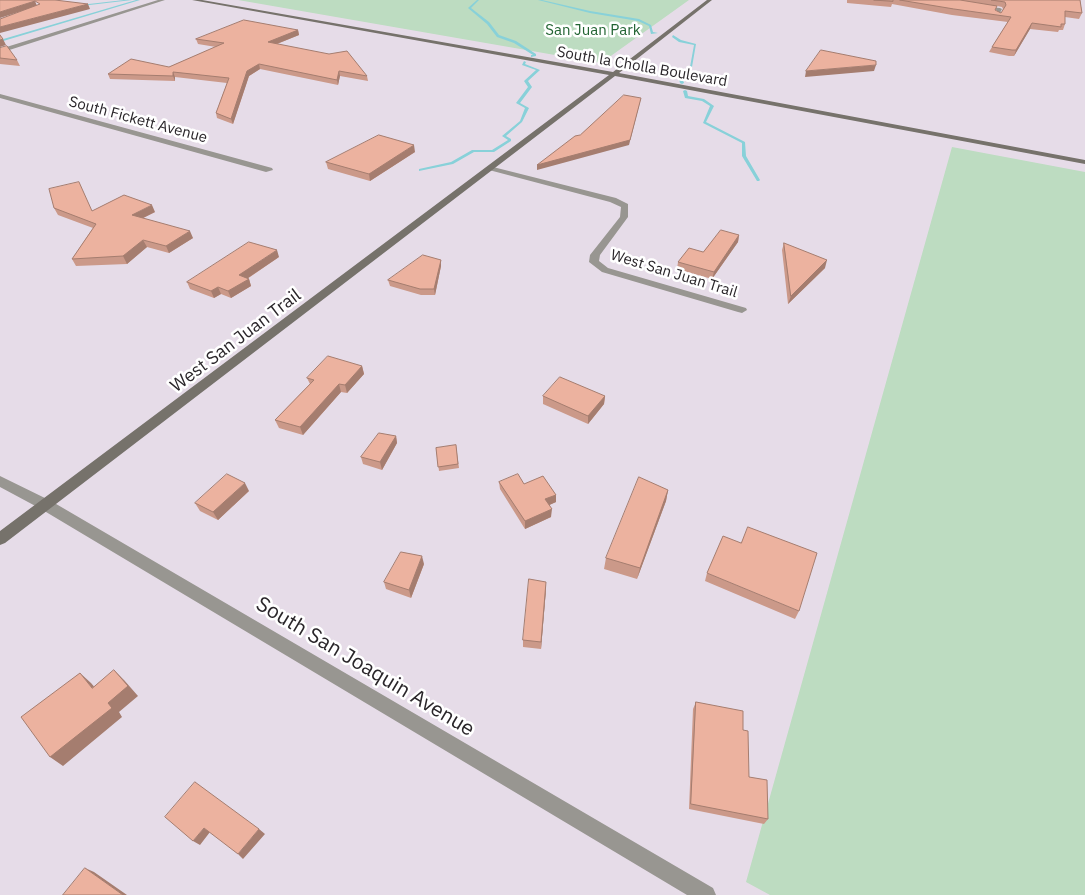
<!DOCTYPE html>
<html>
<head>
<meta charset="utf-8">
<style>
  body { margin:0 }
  canvas { display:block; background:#e6dce8 }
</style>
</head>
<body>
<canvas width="1085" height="895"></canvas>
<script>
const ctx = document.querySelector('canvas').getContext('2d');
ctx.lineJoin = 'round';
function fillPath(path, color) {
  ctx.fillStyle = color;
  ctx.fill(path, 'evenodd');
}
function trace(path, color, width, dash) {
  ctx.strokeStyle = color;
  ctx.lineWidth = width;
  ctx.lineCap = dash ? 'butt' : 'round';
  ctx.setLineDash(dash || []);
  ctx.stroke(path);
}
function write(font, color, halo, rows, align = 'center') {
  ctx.font = font + ' "IBM Plex Sans",sans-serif';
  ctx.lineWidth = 5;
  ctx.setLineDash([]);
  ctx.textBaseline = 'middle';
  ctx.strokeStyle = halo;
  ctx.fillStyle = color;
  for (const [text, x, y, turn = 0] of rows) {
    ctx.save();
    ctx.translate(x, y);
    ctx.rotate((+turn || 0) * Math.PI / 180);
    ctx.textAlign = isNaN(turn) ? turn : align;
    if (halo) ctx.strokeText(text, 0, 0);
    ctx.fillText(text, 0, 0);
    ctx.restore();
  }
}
fillPath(new Path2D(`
  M238,0H689L601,63Z
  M952,147L1085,172V895H770L746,882Z`), '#bddcc1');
fillPath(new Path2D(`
  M124,0H132L81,6L80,5Z
  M136,0H140L0,42V40Z
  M477,0H479L471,8L489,22L499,35L516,41L536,54V56L531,57V55H533L514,43L497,37L487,24L468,8Z
  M538,0H542L590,11L639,19L651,25L653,32L658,33L651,34L649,26L638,21L590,13Z
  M673,35L681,40L696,44L692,67L683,79L684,83L682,84L680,83L679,79L690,67L694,45L679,42L672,37Z
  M524,61L526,62L525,64L540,70L528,81L532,87L520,103L529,108L522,122L506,136L511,139V141L494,152H474L453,164L419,171V169L451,162L472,150H492L508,140L502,136L520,121L525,108L516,103L528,87L524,81L536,70L522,65Z
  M685,90L687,91L688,96L704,99L714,106L706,122L745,142L746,156L760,180L759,181H757L742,156V143L703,123L710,106L702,101L685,98L683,91Z`), '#88d1d9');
fillPath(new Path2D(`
  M158,0H165L0,53V49Z
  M979,6L1000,8L1002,9L998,17L995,15L997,10L981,8Z
  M0,94L272,168L273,170L266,172L0,98Z
  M489,166L616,198L628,204V217L600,255L599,261L608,268L746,308L747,310L742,313L738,312L602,272L589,262L590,255L620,217L621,207L610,202L489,170Z
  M0,476L51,501L713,888L716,895H687L41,509L0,487Z`), '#989691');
fillPath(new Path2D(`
  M192,0H202L613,72L707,0H712L619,73L1085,160V164L615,76L5,543L0,545V531L609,75Z`), '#76726b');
fillPath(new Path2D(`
  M847,0H1080L1082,13L1079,19L1065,17V24L1063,30H1059L1058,32L1030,29L1014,56H1009L989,52L992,47L1008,22L952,15L892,4L891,7L847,3ZM997,6L1002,7L1003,9L1001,13L995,10Z
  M298,30L299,35L277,44L367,76L368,81L340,76L338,85L260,69L249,76L233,124L217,118L216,113L227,83L175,77V81L110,79L108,74L169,67L216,47L198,44L196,39Z
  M0,48L17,60L20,66L0,64Z
  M415,152L370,181L328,169L326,162Z
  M54,208L92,211L155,212L143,218L193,238L169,253L147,247L127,264L76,266L72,259L93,228L58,215Z
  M739,235L738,242L712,279L677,269L678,262L703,252Z
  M784,243L825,268L788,304L782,250Z
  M279,257L247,279H249L251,286L231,298L221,294L214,298L190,289L187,282Z
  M441,260V266L435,295H421L390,286L388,280Z
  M362,366L364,374L347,393L341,392L303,435L279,428L275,420L310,384L307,378Z
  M543,396H605L604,404L588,424L543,404Z
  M396,436L397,443L382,470L363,464L361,457Z
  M456,445L459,468L439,471L436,448Z
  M499,482L524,484L556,495V502L549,505L551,517L525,529L500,489Z
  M668,490L666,501L637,579L604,569L606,558Z
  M249,491L218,520L200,511L195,503Z
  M424,564L411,598L386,589L384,582Z
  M707,573L799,611L795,619L705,581Z
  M546,589L541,649L523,647V640Z
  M696,702L743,730L749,777L768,819L764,824L689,809L693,709Z`), '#cb9989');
fillPath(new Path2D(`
  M35,1L37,6L0,18V12Z
  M88,4L90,9L0,33V27Z
  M1032,23L1030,29L1014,56L1016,50Z
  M298,30L299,35L269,47L268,42Z
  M3,39L6,45L0,47V40Z
  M259,64L260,69L249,76L233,124L231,119L247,71Z
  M876,65L874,71L805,77L806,71Z
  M339,71L340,76L338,85L337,80Z
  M173,72L175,77V81L173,76Z
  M641,98L629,145L537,170V165Z
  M414,145L415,152L370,181L369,174Z
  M152,205L155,212L135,222L132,215Z
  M190,231L193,238L169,253L166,246Z
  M739,235L738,242L712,279L714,272Z
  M143,240L147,247L127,264L123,256Z
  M277,250L279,257L242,282L239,275Z
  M441,260V266L435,295L434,289Z
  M827,260L825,268L788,304L791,296Z
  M249,279L251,286L231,298L228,291Z
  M218,287L221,294L214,298L211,291Z
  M362,366L364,374L347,393L345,385Z
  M339,384L341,392L303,435L300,427Z
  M605,396L604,404L588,424V416Z
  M396,436L397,443L382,470L380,462Z
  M245,483L249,491L218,520L213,512Z
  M668,490L666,501L637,579L640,568Z
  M556,495V502L545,507V499Z
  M552,509L551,517L525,529V521Z
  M422,556L424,564L411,598L409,590Z
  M546,582V589L541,649V642Z
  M114,670L124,680L138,696L119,712L122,717L63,766L50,757L108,703Z
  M80,673L91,683L103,697L92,688Z
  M204,828L210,832L200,845L193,841Z
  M259,829L265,834L243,859L238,854Z
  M85,868L94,872L127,895H123Z`), '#a57d6f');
const building = new Path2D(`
  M0,0H55L88,4L0,27V19L40,4L35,1L0,12Z
  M874,0H893V1Z
  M900,0H960L997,6L995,10L1001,13L1006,5L1005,2L991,0H1080L1082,13L1065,11V24H1061V27L1032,23L1016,50H1012L992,47L1011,17L954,9Z
  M244,20L298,30L268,42L329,54L347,51L367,76L339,71L337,80L259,64L247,71L231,119L216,113L229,78L173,72V76L108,74L131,59L169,67L224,43L196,39Z
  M0,35L3,39L0,40Z
  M7,46L17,60L0,58V48Z
  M821,50L876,61V65L806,71Z
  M624,95L641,98L630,140L537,165L575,136L580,135Z
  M379,135L414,145L369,174L326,162Z
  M79,182L92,211L124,195L152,205L132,215L190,231L166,246L143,240L123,256L72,259L96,224L54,208L49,189Z
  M721,230L739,235L714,272L678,262L689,248L703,252Z
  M249,242L277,250L239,275L249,279L228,291L218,287L211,291L187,282Z
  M784,243L827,260L791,296Z
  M423,255L441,260L434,289H420L388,280Z
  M328,356L362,366L345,385L339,384L300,427L275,420L314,380L307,378Z
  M560,377L605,396L588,416L543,396Z
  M379,433L396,436L380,462L361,457Z
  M456,445L458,464L438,467L436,448Z
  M227,474L245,483L213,512L195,503Z
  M518,474L524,484L543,476L556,495L545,499L552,509L525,521L499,482Z
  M639,477L668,490L640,568L606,558Z
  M748,527L817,553L799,611L707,573L723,536L741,543Z
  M401,552L422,556L409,590L384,582Z
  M529,579L546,582L541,642L523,640Z
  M114,670L128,686L108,703L112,708L50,757L21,717L80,673L92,688Z
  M696,702L743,711V730L748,731L749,777L767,780L768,819L691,804Z
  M195,782L259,829L238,854L204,828L193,841L165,817Z
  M85,868L123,895H63Z`);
fillPath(building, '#ecb29f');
trace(building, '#a57d6f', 1);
write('15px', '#216332', '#fff', [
  ["San Juan Park",593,31]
]);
write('15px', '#2a262a', '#fff', [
  ["South la Cholla Boulevard",642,67,10],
  ["South Fickett Avenue",138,120,15],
  ["West San Juan Trail",674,274,17]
]);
write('18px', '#2a262a', '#fff', [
  ["West San Juan Trail",236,341,-37]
]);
write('21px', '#2a262a', '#fff', [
  ["South San Joaquin Avenue",365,667,31]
]);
</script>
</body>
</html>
